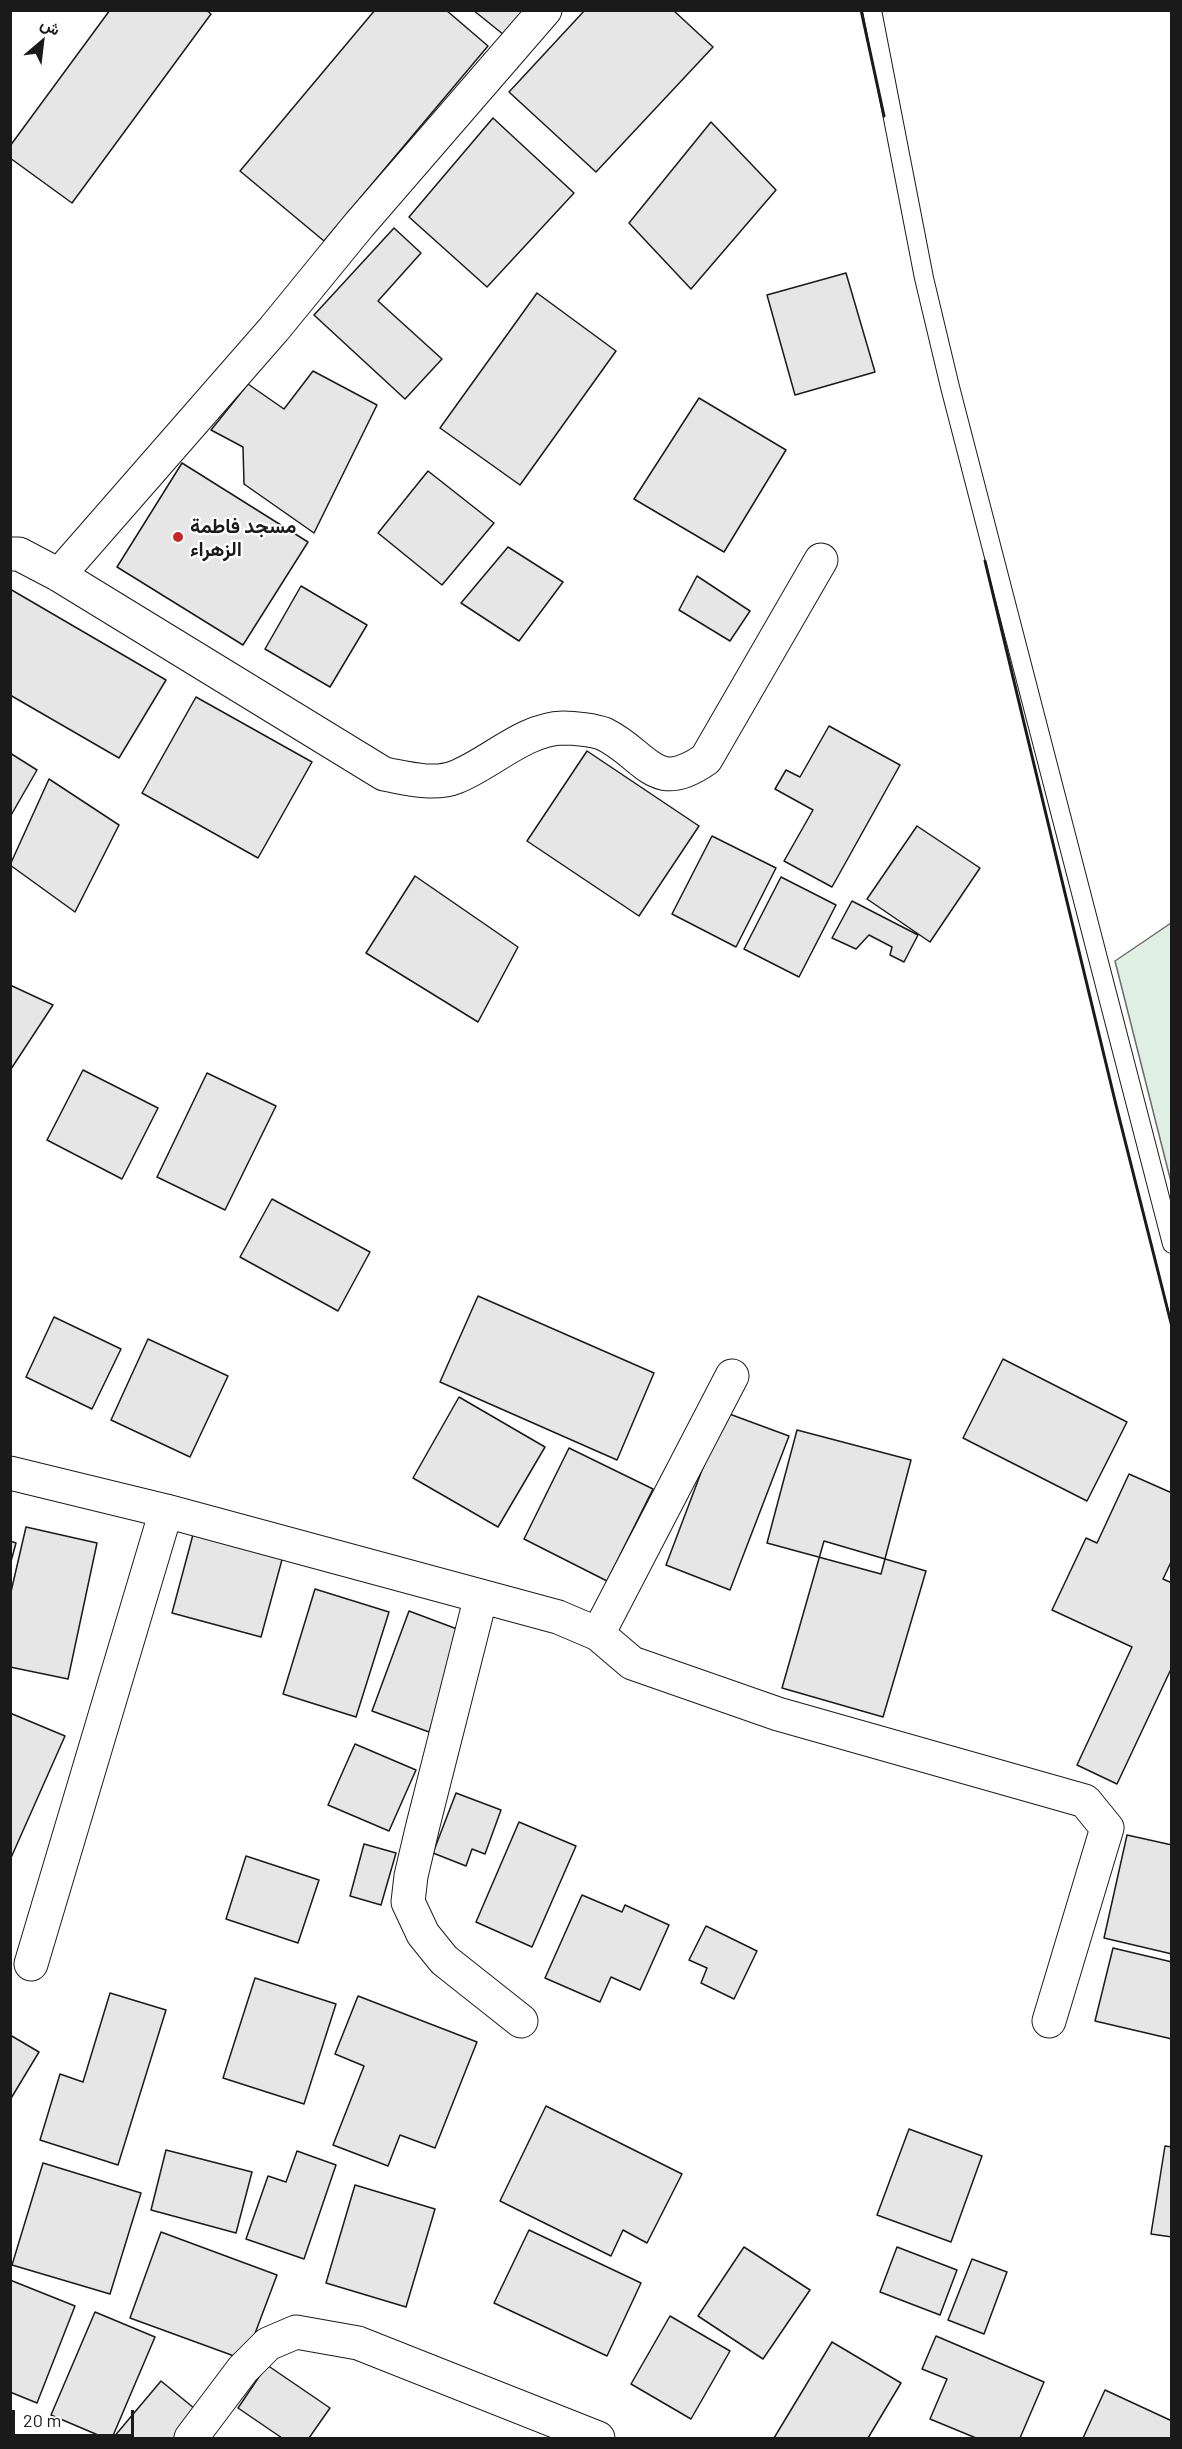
<!DOCTYPE html>
<html>
<head>
<meta charset="utf-8">
<style>
  body { margin:0 }
  #map { position:relative; width:1182px; height:2449px; overflow:hidden; background:#fff; font-family:Barlow,Vazirmatn,sans-serif }
  canvas { display:block }
  .frame { position:absolute; inset:0; border:12px solid #1a1a1a; pointer-events:none }
  .north { position:absolute; left:12px; top:12px; width:60px; height:60px; -webkit-text-stroke:4px #fff; paint-order:stroke; rotate:28deg; font-size:16px; font-weight:700; line-height:24px; text-align:center; color:#1a1a1a }
  .north::after { content:''; display:block; margin:auto; width:21px; height:27px; background:#1a1a1a; clip-path:polygon(50% 0,100% 100%,50% 72%,0 100%) }
  .scale { position:absolute; left:12px; top:2410px; width:122px; height:27px; box-sizing:border-box; border:3px solid #1a1a1a; border-top:0; padding-left:8px; font-size:18px; line-height:21px; white-space:nowrap; color:#1a1a1a; -webkit-text-stroke:4px #fff; paint-order:stroke }
</style>
</head>
<body>
<div id="map">
<canvas width="1182" height="2449"></canvas>
<div class="frame"></div>
<div class="north">ش</div>
<div class="scale">20 m</div>
</div>
<script>
const ctx = document.querySelector('canvas').getContext('2d');
ctx.lineJoin = 'round';
function fillPath(path, color) {
  ctx.fillStyle = color;
  ctx.fill(path, 'evenodd');
}
function trace(path, color, width, dash) {
  ctx.strokeStyle = color;
  ctx.lineWidth = width;
  ctx.lineCap = dash ? 'butt' : 'round';
  ctx.setLineDash(dash || []);
  ctx.stroke(path);
}
function write(font, color, halo, rows, align = 'center') {
  ctx.font = font + ' Barlow,Vazirmatn,sans-serif';
  ctx.lineWidth = 4.5;
  ctx.setLineDash([]);
  ctx.textBaseline = 'middle';
  ctx.strokeStyle = halo;
  ctx.fillStyle = color;
  for (const [text, x, y, turn = 0] of rows) {
    ctx.save();
    ctx.translate(x, y);
    ctx.rotate((+turn || 0) * Math.PI / 180);
    ctx.textAlign = isNaN(turn) ? turn : align;
    if (halo) ctx.strokeText(text, 0, 0);
    ctx.fillText(text, 0, 0);
    ctx.restore();
  }
}
const green = new Path2D(`
  M1171,923V1182L1115,961Z`);
fillPath(green, '#e0efe3');
trace(green, '#6a6a6a', 1.5);
const building = new Path2D(`
  M110,10H206L211,14L72,203L10,158V146Z
  M375,10H446L488,46L324,241L240,171Z
  M473,10H532L509,39Z
  M585,10H673L713,47L596,172L509,92Z
  M493,118L574,193L487,287L409,217Z
  M711,122L776,190L691,289L629,223Z
  M394,228L421,253L378,301L442,359L405,399L314,315Z
  M846,273L875,372L795,395L767,295Z
  M537,293L616,351L520,485L440,428Z
  M313,371L377,405L314,533L244,484L243,447L211,430L248,384L284,409Z
  M699,398L786,450L724,552L634,499Z
  M182,463L308,542L243,645L117,567Z
  M428,471L494,523L442,585L378,533Z
  M508,547L563,582L519,641L461,603Z
  M697,576L750,611L730,641L679,610Z
  M301,586L367,625L330,687L265,649Z
  M10,589L166,680L119,758L10,695Z
  M196,697L312,762L258,858L142,793Z
  M829,726L900,765L832,887L784,861L813,810L775,789L786,770L800,777Z
  M587,751L699,826L639,916L527,841Z
  M10,753L37,770L10,817Z
  M49,779L119,825L75,912L10,865Z
  M917,826L980,868L930,942L867,899Z
  M712,836L776,868L736,947L672,914Z
  M415,876L518,947L478,1022L366,953Z
  M781,877L836,905L799,977L744,949Z
  M852,901L918,935L904,962L890,955L892,947L869,935L856,949L832,938Z
  M10,985L53,1005L11,1069L10,1068Z
  M83,1070L158,1108L122,1179L47,1140Z
  M207,1073L276,1106L225,1210L157,1177Z
  M272,1199L370,1252L338,1311L240,1257Z
  M478,1296L654,1373L617,1460L440,1382Z
  M54,1317L121,1349L92,1409L26,1377Z
  M148,1339L228,1376L190,1457L111,1420Z
  M1003,1359L1127,1422L1087,1501L963,1438Z
  M459,1397L545,1447L498,1527L413,1478Z
  M724,1412L789,1436L730,1590L666,1565Z
  M797,1430L911,1460L881,1574L767,1543Z
  M569,1448L653,1489L607,1581L524,1539Z
  M1129,1474L1172,1493V1560L1163,1579L1172,1583V1667L1117,1784L1077,1765L1132,1647L1052,1610L1086,1538L1097,1543Z
  M26,1527L97,1543L68,1679L10,1667V1596Z
  M195,1527L283,1556L261,1637L172,1613Z
  M10,1541L16,1543L10,1565Z
  M824,1541L926,1571L883,1717L782,1688Z
  M315,1589L389,1612L356,1717L283,1694Z
  M409,1611L465,1632L429,1732L372,1711Z
  M10,1713L65,1736L10,1860Z
  M355,1744L416,1770L389,1831L328,1805Z
  M456,1793L501,1810L485,1854L472,1849L466,1866L433,1853Z
  M519,1822L576,1846L532,1947L476,1922Z
  M1127,1835L1172,1845V1954L1104,1938Z
  M364,1844L396,1853L381,1905L350,1896Z
  M246,1856L319,1880L298,1943L226,1919Z
  M582,1895L622,1912L625,1905L669,1925L640,1990L611,1977L600,2002L545,1978Z
  M706,1926L757,1951L734,1999L701,1983L707,1968L689,1960Z
  M1113,1948L1172,1962V2039L1095,2021Z
  M255,1978L336,2004L304,2104L223,2078Z
  M110,1993L166,2010L118,2165L40,2140L60,2074L83,2082Z
  M358,1996L477,2042L435,2148L400,2135L388,2166L333,2145L364,2066L335,2054Z
  M10,2035L39,2052L10,2100Z
  M546,2106L682,2174L647,2243L623,2230L611,2256L500,2201Z
  M909,2129L982,2156L951,2242L877,2215Z
  M1165,2146L1172,2147V2237L1151,2234Z
  M166,2150L252,2172L236,2233L151,2210Z
  M297,2151L336,2165L304,2259L246,2239L268,2176L286,2182Z
  M43,2163L141,2193L110,2294L12,2265Z
  M355,2185L435,2209L406,2307L326,2283Z
  M529,2230L641,2283L607,2356L494,2303Z
  M161,2232L277,2275L245,2360L130,2318Z
  M744,2247L810,2290L763,2359L698,2316Z
  M897,2247L957,2270L940,2315L880,2292Z
  M972,2259L1007,2272L984,2334L948,2320Z
  M10,2280L75,2306L37,2403L10,2392Z
  M95,2312L155,2337L112,2438H105L51,2415Z
  M670,2316L730,2351L691,2419L631,2384Z
  M936,2336L1044,2382L1020,2438H976L930,2419L947,2379L922,2369Z
  M832,2342L901,2383L868,2438H774Z
  M267,2365L330,2408L309,2438H282L238,2408Z
  M161,2381L200,2413L179,2438H113Z
  M1105,2390L1172,2421V2438H1083Z`);
fillPath(building, '#e6e6e6');
trace(building, '#1a1a1a', 1.5);
const service = new Path2D(`
  M872,10L924,278L950,387L1172,1244`);
const minor = new Path2D(`
  M10,554H19L59,575L384,774C406,778 434,786 456,777C491,763 524,729 563,728C574,728 594,730 604,734C647,755 654,796 706,759L821,560
  M59,575L274,329L359,225L545,10
  M10,1473L166,1511L558,1617L598,1634L632,1663L778,1714L1085,1801L1107,1828L1049,2021
  M481,1596L423,1825L411,1876L408,1902L423,1934L444,1960L521,2021
  M598,1634L732,1376
  M31,1964L166,1511
  M191,2438L243,2369L268,2344L296,2332L358,2343L598,2438`);
trace(service, '#1a1a1a', 20);
trace(minor, '#1a1a1a', 35);
trace(service, '#fff', 18);
trace(minor, '#fff', 33);
trace(new Path2D(`
  M861,10L884,116
  M985,561L1116,1105L1172,1327`), '#1a1a1a', 3);
for (const [x, y, r, color] of [
  [178,537,6,"#c62828"]
]) {
  const dot = new Path2D();
  dot.arc(x, y, r, 0, 2 * Math.PI);
  ctx.fillStyle = color;
  ctx.fill(dot);
  trace(dot, '#fff', 2);
}
write('bold 20px', '#1a1a1a', '#fff', [
  ["مسجد فاطمة",190,526],
  ["الزهراء",190,549]
], 'left');
</script>
</body>
</html>
